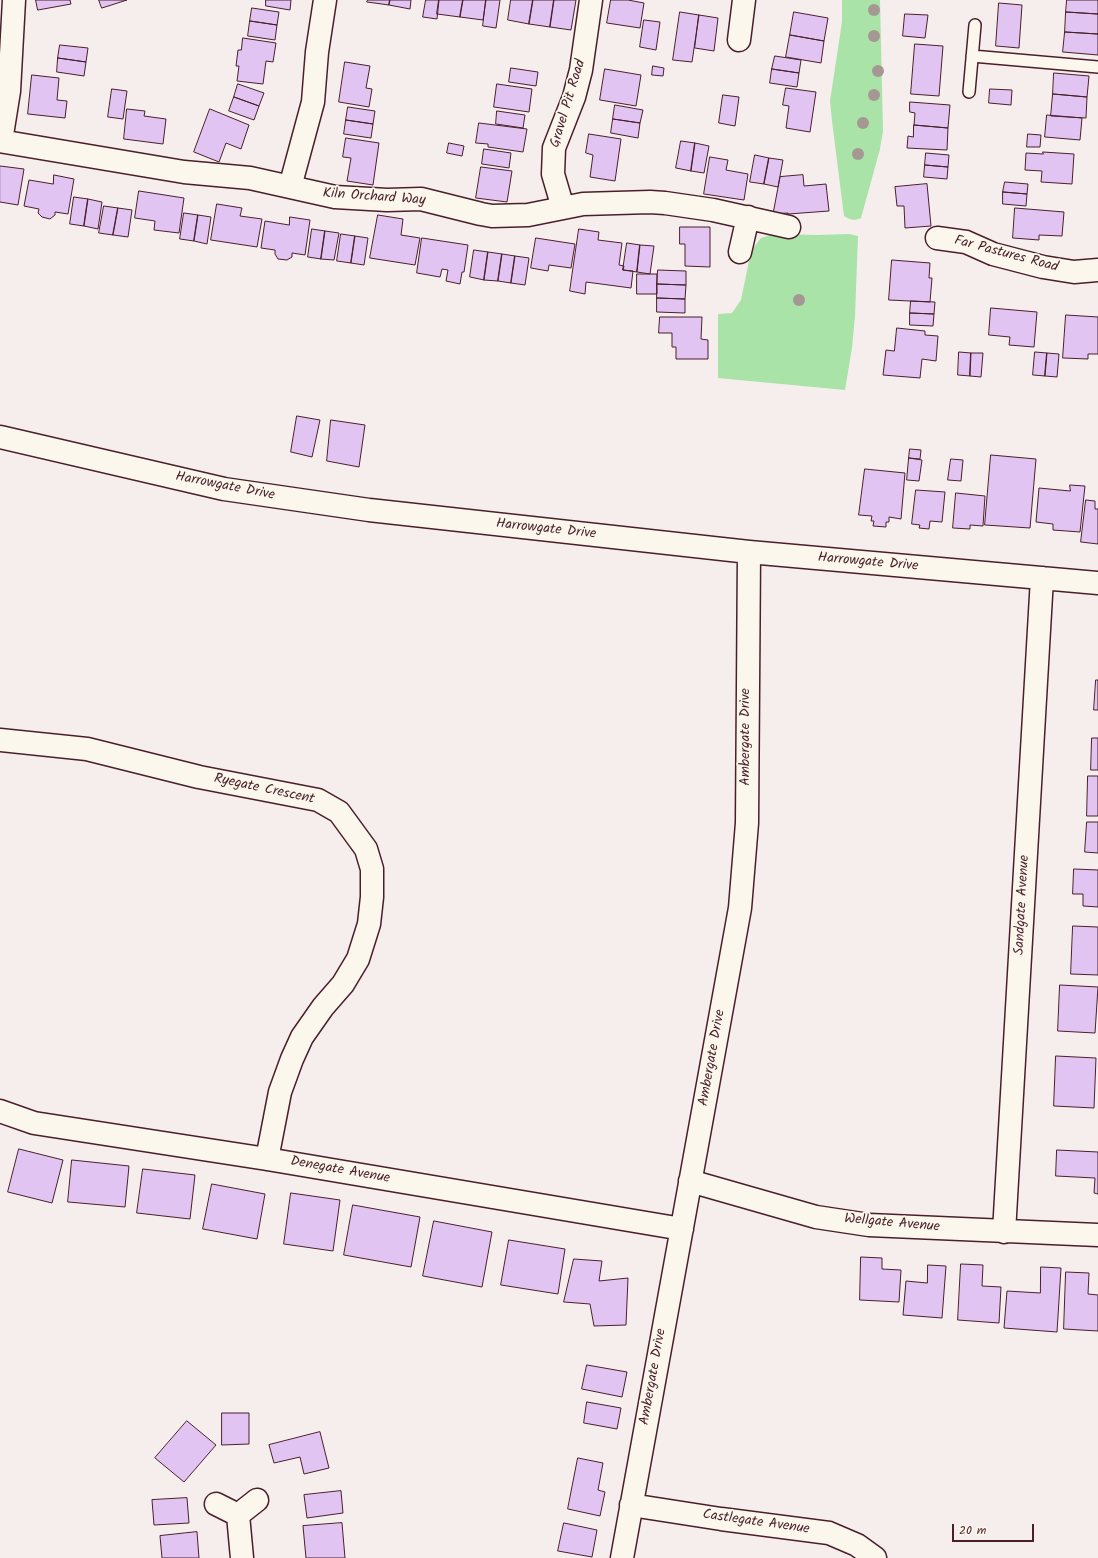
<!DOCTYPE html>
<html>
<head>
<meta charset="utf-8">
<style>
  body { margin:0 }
  #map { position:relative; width:1098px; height:1558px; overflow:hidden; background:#f6eded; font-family:Kalam,sans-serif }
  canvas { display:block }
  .scale { position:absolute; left:952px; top:1524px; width:82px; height:18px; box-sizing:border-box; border:2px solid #4a1f2b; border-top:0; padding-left:5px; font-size:12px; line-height:14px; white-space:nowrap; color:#4a1f2b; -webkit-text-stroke:3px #fbf7ec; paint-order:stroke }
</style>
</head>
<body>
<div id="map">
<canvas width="1098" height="1558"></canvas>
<div class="scale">20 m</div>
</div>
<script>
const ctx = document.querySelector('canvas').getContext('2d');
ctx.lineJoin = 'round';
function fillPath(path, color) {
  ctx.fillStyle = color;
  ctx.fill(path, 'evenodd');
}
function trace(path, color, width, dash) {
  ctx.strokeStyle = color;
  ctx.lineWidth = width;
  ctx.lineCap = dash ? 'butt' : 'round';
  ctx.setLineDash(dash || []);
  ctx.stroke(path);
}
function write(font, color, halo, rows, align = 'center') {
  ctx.font = font + ' Kalam,sans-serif';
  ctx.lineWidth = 3.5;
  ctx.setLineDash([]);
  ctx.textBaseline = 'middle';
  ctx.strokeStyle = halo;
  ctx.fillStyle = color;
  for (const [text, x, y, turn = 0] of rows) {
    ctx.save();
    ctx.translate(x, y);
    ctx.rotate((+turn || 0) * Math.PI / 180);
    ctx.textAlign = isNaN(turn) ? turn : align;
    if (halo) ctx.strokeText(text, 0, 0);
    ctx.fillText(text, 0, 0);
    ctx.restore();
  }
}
fillPath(new Path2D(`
  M842,0H880L883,131L880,149L861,218C854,221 850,220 844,216L832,121L830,101L842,22Z
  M773,234L818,235L849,234L858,236L855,316L852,348L845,390L718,378V314L732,313L741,300L749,261L754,247L761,238Z`), '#a9e3a8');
const building = new Path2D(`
  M36,0H70L71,4L38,10Z
  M99,0H127L102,8Z
  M266,0H291L290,10L266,6Z
  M368,0H390L389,5L367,2Z
  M390,0H411L410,9L389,5Z
  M426,0H439L437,19L423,17Z
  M439,0H463L460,17L437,14Z
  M463,0H486L483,20L460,17Z
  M486,0H500L496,28L483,26Z
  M511,0H533L529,24L508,20Z
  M533,0H554L550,27L529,24Z
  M554,0H576L571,30L550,27Z
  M611,0H628L644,3L640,28L607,23Z
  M1067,0H1098V14L1066,12Z
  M999,3L1022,5L1019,48L996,46Z
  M252,8L279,12L277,25L250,21Z
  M680,12L699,15L692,62L673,60Z
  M794,12L828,18L824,41L790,35Z
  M1066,12L1098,14V34L1065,32Z
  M905,14L928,15L925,38L903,36Z
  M699,15L718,18L714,51L695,48Z
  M644,20L660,22L656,50L640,47Z
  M250,21L277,25L275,40L248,36Z
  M1065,32L1098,34V55L1063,52Z
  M790,35L824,41L821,63L786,57Z
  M243,38L276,43L273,62L266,61L263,84L237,81L239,66H236L238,50H241Z
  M915,44L943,46L939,96L911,94Z
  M60,45L88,48L86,62L58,58Z
  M775,56L801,60L799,73L772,69Z
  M58,58L86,62L84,76L57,72Z
  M345,62L370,66L366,88L372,89L369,107L339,102Z
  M653,66L664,68L663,76L652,75Z
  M511,68L538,72L536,86L509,82Z
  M605,69L641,75L636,106L600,100Z
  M772,69L799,73L797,87L770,83Z
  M1054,73L1089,76L1087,97L1053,94Z
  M32,75L59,78L57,100L67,101L65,118L28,114Z
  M238,84L264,93L259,106L234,97Z
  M497,84L532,89L529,112L494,107Z
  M786,88L816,92L810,132L786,128L789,106L783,105Z
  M112,89L127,91L123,119L108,117Z
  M990,89L1012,90L1011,105L989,103Z
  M1053,94L1087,97L1086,118L1051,116Z
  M723,95L739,97L735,126L719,123Z
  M234,97L259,106L254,120L229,111Z
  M910,102L950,105L948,128L914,125L915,113L910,112Z
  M615,105L643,110L640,123L613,119Z
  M348,107L375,111L373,124L346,120Z
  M127,109L145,111L144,116L166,119L163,144L124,139Z
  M210,109L249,125L241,149L226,143L219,162L194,152Z
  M497,111L525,115L523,128L496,124Z
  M1047,115L1082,118L1080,140L1045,137Z
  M613,119L640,123L638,138L611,133Z
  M346,120L373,124L371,138L344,134Z
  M479,123L527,129L523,152L488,147V144L476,143Z
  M914,125L948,128L947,150L907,148L908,136L913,137Z
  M589,134L621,139L615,181L590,177L593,155L586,153Z
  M1028,134L1041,135L1040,147H1027Z
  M346,138L379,143L373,185L347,181L351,158L343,157Z
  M681,141L695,143L691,171L676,168Z
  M449,143L464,146L462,156L447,153Z
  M695,143L709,146L704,173L691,171Z
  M484,149L511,153L509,168L482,164Z
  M1043,152L1074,154L1072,184L1041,182L1042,171L1025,170L1026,153L1043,154Z
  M926,153L949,155L948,167L925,165Z
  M755,155L769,158L764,184L750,182Z
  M710,157L728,160L726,170L748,174L744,200L704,194Z
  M769,158L783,160L778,187L764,184Z
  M925,165L948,167L947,179L924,177Z
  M0,166L24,169L18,205L0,202Z
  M481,167L512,171L507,202L476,198Z
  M54,175L74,179L68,214L55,212V215L50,219L42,217L38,213L39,209L24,206L29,180L53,184Z
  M803,175L804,186L826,184L829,211L788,214V213L773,214L780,177Z
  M1005,182L1028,184L1027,194L1003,192Z
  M927,184L931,226L905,228L904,206H897L895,187Z
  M139,191L184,198L179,233L154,230L155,221L135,218Z
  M1003,192L1027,194L1026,206L1003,204Z
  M74,197L88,199L84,226L70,224Z
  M88,199L102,202L98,229L84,226Z
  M217,204L242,208L240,216L262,219L257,247L211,240Z
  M104,206L118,208L113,235L99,233Z
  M118,208L132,210L128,237L113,235Z
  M1015,208L1064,212L1062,236L1039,235V240L1013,238Z
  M184,213L198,215L194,241L180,239Z
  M198,215L211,217L207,244L194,241Z
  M378,215L403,219L401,235L420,238L415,265L370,258Z
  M290,217L310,220L305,255L292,253V257L287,260L278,259L275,254V250L261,248L265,221L289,225Z
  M680,227H710V267L685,266V244H680Z
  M312,229L325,231L321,259L308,257Z
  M579,229L599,232L598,240L622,243L619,265L624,266L623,270L633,271L631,288L586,282L585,294L570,291Z
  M325,231L339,233L334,260L321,259Z
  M341,234L355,236L351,263L337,261Z
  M355,236L368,238L364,265L351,263Z
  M422,238L468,245L464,272H462L460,284L446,281L448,270L442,269L440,277L417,273Z
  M536,238L575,244L571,268L549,265L548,271L531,268Z
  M627,243L640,245L637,272L623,270Z
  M640,245L654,246L650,274L637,272Z
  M474,250L488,252L484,280L470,277Z
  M488,252L502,254L498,281L484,280Z
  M502,254L515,256L511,283L498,281Z
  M515,256L529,258L525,285L511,283Z
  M892,260L930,263L929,278H932L930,302L889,300Z
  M658,270L686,271V285L657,284Z
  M637,274H657V294H637Z
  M657,284L686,285L685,299L657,298Z
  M657,298L685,299V313L657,312Z
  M911,301L935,302L934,314L910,313Z
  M991,308L1037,312L1034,347L1009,345L1010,337L989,335Z
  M910,313L934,314L933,326L910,325Z
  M1066,315L1098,317V354H1088V359L1063,358Z
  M660,317H702L701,339L708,340V359H676V347H672V333H659Z
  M897,328L925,331V335L938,336L936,361L922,359L920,378L883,375L886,350L894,351Z
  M959,352L971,353L970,376L958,375Z
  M1035,352L1047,353L1045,376L1033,375Z
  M971,353H983L981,377L970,376Z
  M1047,353L1059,354L1057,377L1045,376Z
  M297,416L320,420L312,457L291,452Z
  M331,420L365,425L359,467L327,461Z
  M910,449L921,450L920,459L909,458Z
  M991,455L1036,459L1030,528L985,525Z
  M909,458L922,460L919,481L907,480Z
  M951,459L963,460L961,481L948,480Z
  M865,469L905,473L901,519L889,517V522H886V527L873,526L874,521H871L872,516L859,515Z
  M1070,485L1085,486L1080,532L1053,530V524L1036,522L1039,488L1070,491Z
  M916,490L945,492L942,522L930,521L929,529L919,528L920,525L912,524Z
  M956,493L985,496L983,526L970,525V529L953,528Z
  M1086,500L1095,501V509H1098V544L1081,542Z
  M1096,680H1098V710H1094Z
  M1092,738H1098V770H1091Z
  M1088,776H1098V816H1087Z
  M1087,822H1098V853L1085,852Z
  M1074,869L1098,870V907L1083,906V894H1073Z
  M1073,926L1098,927V975L1071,974Z
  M1060,985L1098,987L1095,1033L1058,1031Z
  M1056,1056L1096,1058L1094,1108L1054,1106Z
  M19,1149L63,1160L52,1203L8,1192Z
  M1057,1150L1098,1152V1194L1094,1193L1095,1178L1056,1176Z
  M72,1160L129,1166L125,1207L68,1202Z
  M143,1169L195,1175L190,1219L137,1213Z
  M212,1184L265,1194L257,1239L203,1229Z
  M291,1193L340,1200L333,1251L284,1244Z
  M353,1205L420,1217L411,1267L344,1255Z
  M434,1221L492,1232L482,1287L423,1276Z
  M509,1240L565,1249L558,1294L501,1285Z
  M861,1257L882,1258V1269L901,1270L899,1302L860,1300Z
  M574,1259L602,1261L599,1281L628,1278L626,1325L594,1326L590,1304L564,1302Z
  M961,1264L983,1265L982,1286L1001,1287L999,1323L958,1320Z
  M928,1265L946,1266L942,1318L903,1315L906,1281L927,1283Z
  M1041,1267L1061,1268L1057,1332L1004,1328L1007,1291L1040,1293Z
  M1066,1272L1089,1273L1088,1294L1098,1295V1331L1064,1329Z
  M587,1365L627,1372L622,1397L582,1389Z
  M587,1402L621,1408L617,1429L584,1423Z
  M222,1413H249V1444L222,1445Z
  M187,1421L216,1445L184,1482L155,1458Z
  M320,1432L329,1468L304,1474L300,1457L274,1463L269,1445Z
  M578,1458L603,1463L598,1490L605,1492L600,1516L568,1509Z
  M341,1491L343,1513L307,1518L304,1495Z
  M187,1498L189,1523L154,1525L152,1500Z
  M342,1523L345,1558H306L303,1526Z
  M564,1523L597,1530L592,1557L558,1551Z
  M197,1532L199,1558H162L160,1536Z`);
fillPath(building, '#e1c4f2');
trace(building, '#4a1f2b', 1);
const lane = new Path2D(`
  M972,56L1098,67
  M969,92L975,25`);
const street = new Path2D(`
  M739,40L744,0
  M0,141L184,172L250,178L335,197L387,200L421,199L481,214L492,216L528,215L583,204L650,202L665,203L713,210L789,227
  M1,141L9,91L14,0
  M290,187L313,102L317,52L325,0
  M563,208L553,174L554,148L574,97L581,70L591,0
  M937,238L966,242L993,254L1043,267L1074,272L1098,270
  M740,252L748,217
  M0,437L224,489L369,510L749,552L1098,583
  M0,740L87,749L199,777L318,800L339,812L366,849L372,869V897L369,924L358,959L343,984L323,1007L302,1037L292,1059L280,1092L267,1159
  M0,1111L34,1123L267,1159L682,1229
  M690,1181L816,1217L869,1225L1098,1235
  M1004,1232L1042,578
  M216,1504L238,1515L257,1500
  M631,1505L721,1519L829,1533L857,1545L875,1558
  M238,1515L242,1558
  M622,1558L740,908L747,823L749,552`);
trace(lane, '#4a1f2b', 14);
trace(street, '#4a1f2b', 25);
trace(lane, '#fbf7ec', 11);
trace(street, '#fbf7ec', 22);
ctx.fillStyle = '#a59793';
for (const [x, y] of [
  [874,10],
  [874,36],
  [878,71],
  [874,95],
  [863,123],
  [858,154],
  [799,300]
]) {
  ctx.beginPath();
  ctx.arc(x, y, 6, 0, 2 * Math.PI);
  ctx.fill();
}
write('14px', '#4a1f2b', '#fbf7ec', [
  ["Gravel Pit Road",569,104,-73],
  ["Kiln Orchard Way",374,198,4],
  ["Far Pastures Road",1006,255,15],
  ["Harrowgate Drive",225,487,11],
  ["Harrowgate Drive",546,530,6],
  ["Harrowgate Drive",868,563,5],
  ["Ambergate Drive",747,737,-90],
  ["Ryegate Crescent",264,790,12],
  ["Sandgate Avenue",1023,905,-87],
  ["Ambergate Drive",713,1058,-80],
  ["Denegate Avenue",340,1171,10],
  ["Wellgate Avenue",892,1224,5],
  ["Ambergate Drive",654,1377,-80],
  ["Castlegate Avenue",756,1523,8]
]);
</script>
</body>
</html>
